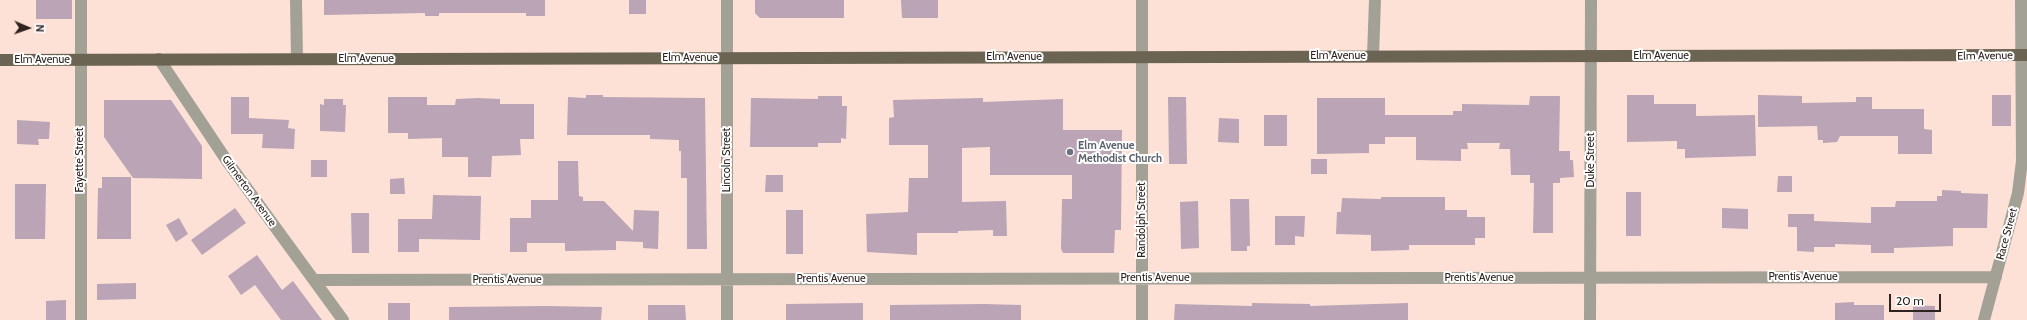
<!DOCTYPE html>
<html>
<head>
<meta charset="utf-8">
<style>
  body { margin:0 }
  #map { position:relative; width:2027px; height:320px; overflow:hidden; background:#fde1d7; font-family:Cabin,sans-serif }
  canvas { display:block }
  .north { position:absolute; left:8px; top:8px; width:40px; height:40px; -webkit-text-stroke:3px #fff; paint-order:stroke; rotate:92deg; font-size:11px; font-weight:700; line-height:16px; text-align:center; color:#2d231f }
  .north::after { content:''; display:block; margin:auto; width:14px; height:18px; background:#2d231f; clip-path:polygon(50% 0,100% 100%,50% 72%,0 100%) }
  .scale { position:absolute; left:1889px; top:294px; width:52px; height:18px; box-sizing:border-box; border:2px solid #2d231f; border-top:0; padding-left:5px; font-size:12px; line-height:14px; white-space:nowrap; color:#2d231f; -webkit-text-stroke:3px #fff; paint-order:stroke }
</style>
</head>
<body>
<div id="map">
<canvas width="2027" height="320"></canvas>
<div class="north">N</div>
<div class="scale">20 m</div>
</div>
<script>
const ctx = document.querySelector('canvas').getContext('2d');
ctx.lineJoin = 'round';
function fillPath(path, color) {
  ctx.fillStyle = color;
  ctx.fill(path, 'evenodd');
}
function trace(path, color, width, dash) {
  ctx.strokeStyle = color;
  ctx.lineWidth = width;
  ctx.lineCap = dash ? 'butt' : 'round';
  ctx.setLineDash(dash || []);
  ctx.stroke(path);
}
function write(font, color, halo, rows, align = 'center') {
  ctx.font = font + ' Cabin,sans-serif';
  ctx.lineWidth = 4;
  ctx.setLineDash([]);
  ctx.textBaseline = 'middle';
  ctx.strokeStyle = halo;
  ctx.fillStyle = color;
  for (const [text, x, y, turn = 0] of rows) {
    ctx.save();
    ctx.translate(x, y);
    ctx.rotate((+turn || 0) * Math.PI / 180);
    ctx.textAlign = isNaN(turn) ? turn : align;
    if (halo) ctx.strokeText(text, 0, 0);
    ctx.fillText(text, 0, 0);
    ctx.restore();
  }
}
fillPath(new Path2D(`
  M36,0H72V19H36Z
  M324,0H545V16H526V13H439V16H425V13L324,15Z
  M629,0H646V14H629Z
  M755,0H844V18H760L755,13Z
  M901,0H938V18H902Z
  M586,95H603V97L705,98L707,249H687V178H681V151H679V140L650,139V135H567L568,97L586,98Z
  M1627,95H1654V104H1696V116L1755,115L1756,156L1685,158V149H1677V141L1627,142Z
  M1758,95L1802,96V103L1856,102V97H1872V109H1924V129L1932,130V154H1898V136H1840L1837,142L1823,143V140H1818L1817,126L1758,127Z
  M1992,95H2011V126H1992Z
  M818,96H842V106H847L846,139L841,138V143H818V147H750L751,98L818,99Z
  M1530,96H1560L1559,151H1570V160H1573L1574,177L1560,178V183H1553V233H1533L1534,183H1530V175H1511L1510,149H1499L1500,143H1467L1468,149H1461V161L1416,160V137H1385V144H1369V153L1317,154V98H1385V115H1453V111H1462V104L1529,105Z
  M231,97H249V118L289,120L288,128L295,129L294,149L262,148L263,134H231Z
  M388,97H427V105H455L456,99L478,98L500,99V104H534V139H520L521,155L492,156L491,177H468V157H442V138L408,139V133H388Z
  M1168,97H1186L1187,164H1169Z
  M983,98V102L1063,99V130H1122L1121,230H1115L1114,253H1063L1061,249L1062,199H1072V175H990V147L962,148V202L1006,201L1007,236H993V230L958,231V233H917V255L867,252L866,214L908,212L909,178H928V145H889V118L894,117L893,100Z
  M324,99H343V105H346L345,132L320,131V104L324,105Z
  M104,100H171L202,146V179L133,178L104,137Z
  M1264,115H1287V146H1264Z
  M1219,118L1239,119V143L1218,142Z
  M17,120L50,122L49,139H38L39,145L17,144Z
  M1311,159H1327V174H1311Z
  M311,160H327V177H311Z
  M558,161H578L579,196L583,197V201H604L633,231L634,210L659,211L658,249L643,248V242L616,241V250L565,251V243H527V252H510V218H531V200H558Z
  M766,175H783V192H765Z
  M1778,176H1792V192H1777Z
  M102,177H131V239H97L98,188H102Z
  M404,178L405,194H390V179Z
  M15,184H46L45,239H15Z
  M1942,190L1961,191V193L1988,194L1987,228H1953V246L1894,248V253H1871V245L1835,244V247H1814V252L1797,251V227H1788V214H1814V221L1871,223V207H1895L1896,201H1937V196H1942Z
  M1626,192H1641V236H1626Z
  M433,195L481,196L480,240L419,239V252H398V219H432Z
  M1381,197H1445V210H1467V217H1485V238H1475V245H1409V250L1371,251V235L1336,234L1337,212H1341L1342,198L1381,199Z
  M1230,199H1249L1250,246H1247V251H1231Z
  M1198,201L1199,248L1181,249L1180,202Z
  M235,208L246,223L202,255L191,240Z
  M1722,208L1748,209V229L1722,228Z
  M786,210H803V254H786Z
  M351,213H369V253H352Z
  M1275,216H1305L1304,237L1295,236V245H1275Z
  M179,218L188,234L176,242L166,225Z
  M257,255L282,290L293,281L322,320H281L255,285L241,295L228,276Z
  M136,283V299L97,300V284Z
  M66,300V320H46V301Z
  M1854,302V305H1884V320H1835V303Z
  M388,303H410V320H388Z
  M863,303V320H786V304Z
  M1252,303L1310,304V306L1408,303V320H1174L1175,304L1252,306Z
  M984,304L1021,305V320H890V305Z
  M648,305H685L686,320H648Z
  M1913,305L1935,306V320H1913Z
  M545,306L602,307L601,320H449V307Z`), '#baa4b5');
trace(new Path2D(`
  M296,0L297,59
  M727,0V320
  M1373,56L1375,0
  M159,59L227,161L343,320
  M314,280L1996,277
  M81,320V0
  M1142,320V0
  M1590,320L1591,0
  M1984,320L2018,193L2022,161L2021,0`), '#a3a095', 12);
trace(new Path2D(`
  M0,60L2027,55`), '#6b6452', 12);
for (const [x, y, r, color] of [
  [1070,152,4,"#6b7280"]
]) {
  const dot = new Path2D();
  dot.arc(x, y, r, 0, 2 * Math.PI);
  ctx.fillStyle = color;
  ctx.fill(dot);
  trace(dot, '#fff', 1.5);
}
write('11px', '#2d231f', '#fff', [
  ["Elm Avenue",1338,56],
  ["Elm Avenue",1661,56],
  ["Elm Avenue",1985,56,-1],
  ["Elm Avenue",1014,57],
  ["Elm Avenue",690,58],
  ["Elm Avenue",366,59],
  ["Elm Avenue",42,60],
  ["Fayette Street",80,160,-90],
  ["Lincoln Street",727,160,-90],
  ["Duke Street",1591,160,-90],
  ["Gilmerton Avenue",249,191,54],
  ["Randolph Street",1142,220,-90],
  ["Race Street",2007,234,-75],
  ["Prentis Avenue",1803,277],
  ["Prentis Avenue",1155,278],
  ["Prentis Avenue",1479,278],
  ["Prentis Avenue",831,279],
  ["Prentis Avenue",507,280]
]);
write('bold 11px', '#5b616d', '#fff', [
  ["Elm Avenue",1078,146],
  ["Methodist Church",1078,159]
], 'left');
</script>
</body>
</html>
